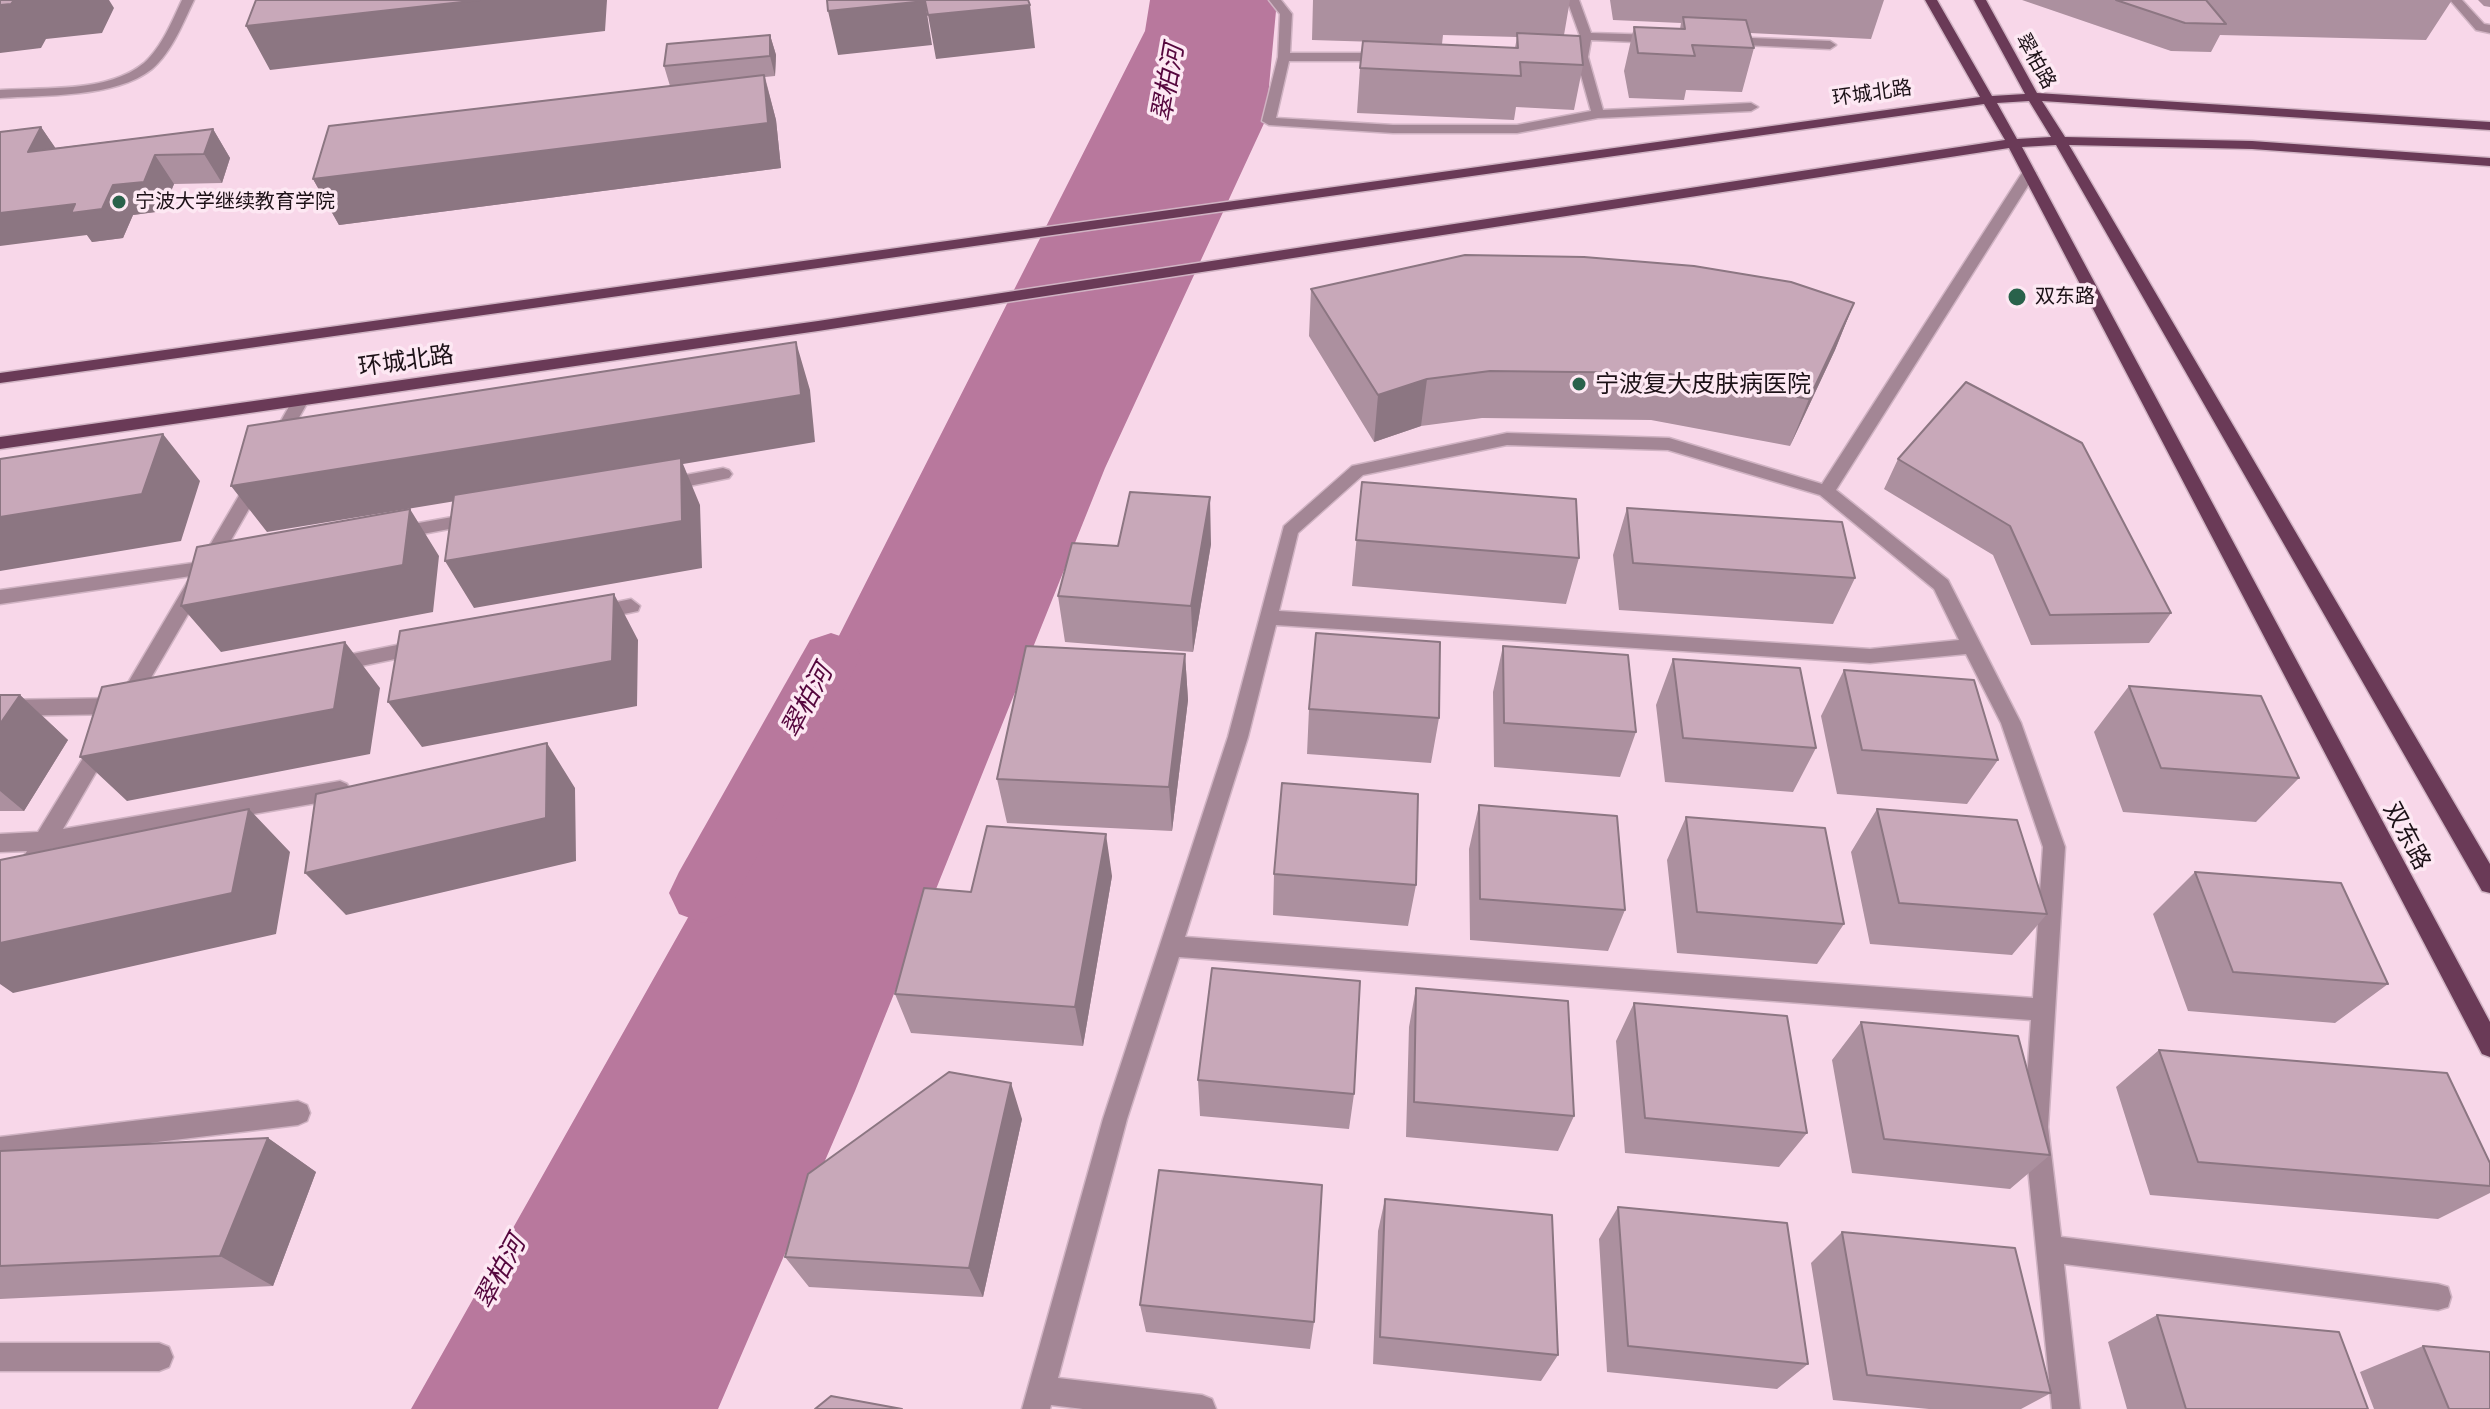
<!DOCTYPE html>
<html>
<head>
<meta charset="utf-8">
<style>
  body { margin:0 }
  canvas { display:block; background:#f8d7e9 }
</style>
</head>
<body>
<canvas width="2490" height="1409"></canvas>
<script>
const ctx = document.querySelector('canvas').getContext('2d');
ctx.lineJoin = 'round';
function fillPath(path, color) {
  ctx.fillStyle = color;
  ctx.fill(path, 'evenodd');
}
function trace(path, color, width, dash) {
  ctx.strokeStyle = color;
  ctx.lineWidth = width;
  ctx.lineCap = dash ? 'butt' : 'round';
  ctx.setLineDash(dash || []);
  ctx.stroke(path);
}
function write(font, color, halo, rows, align = 'center') {
  ctx.font = font + ' Lato,"Noto Sans SC",sans-serif';
  ctx.lineWidth = 7;
  ctx.setLineDash([]);
  ctx.textBaseline = 'middle';
  ctx.strokeStyle = halo;
  ctx.fillStyle = color;
  for (const [text, x, y, turn = 0] of rows) {
    ctx.save();
    ctx.translate(x, y);
    ctx.rotate((+turn || 0) * Math.PI / 180);
    ctx.textAlign = isNaN(turn) ? turn : align;
    if (halo) ctx.strokeText(text, 0, 0);
    ctx.fillText(text, 0, 0);
    ctx.restore();
  }
}
fillPath(new Path2D(`
  M1150,0H1277L1266,119L1105,468L855,1091L718,1409H411L770,772L1145,31Z`), '#b8789d');
fillPath(new Path2D(`
  M831,633L852,640L861,656L727,914L703,923L679,914L669,893L679,872L810,640Z`), '#b8789d');
const minor = new Path2D(`
  M182,0H194C183,23 172,52 152,69C116,98 44,95 0,98V90C44,87 108,93 144,63C162,47 172,21 182,0Z
  M1269,0H1281L1292,14L1290,53H1386L1392,57L1386,61H1289L1276,118L1393,125H1517L1591,111L1576,57L1580,36L1567,0H1579L1591,33L1658,35L1664,39L1658,43L1591,40L1588,57L1603,110L1751,103L1758,107L1751,111L1598,118L1517,133H1393L1269,125L1262,121L1278,57L1280,14Z
  M2450,0H2462L2484,24L2490,25V33L2476,30Z
  M1726,37L1830,41L1836,45L1830,49L1722,44L1720,41Z
  M2029,169L2036,173L1836,490L1948,580L2021,723L2065,847L2048,1127L2061,1237L2438,1284L2448,1287L2451,1297L2448,1307L2438,1310L2064,1264L2080,1409H2052L2024,1127L2031,1020L1179,957L1127,1119L1058,1378L1202,1395L1212,1399L1216,1409H1083L1051,1405L1050,1409H1022L1103,1119L1228,737L1284,526L1352,466L1507,433L1669,438L1822,484L2022,173ZM1507,445L1668,450L1820,495L1934,589L1959,640L1870,649L1279,611L1298,533L1363,475ZM1276,625L1870,663L1966,654L2001,723L2043,847L2033,998L1185,937L1248,737Z
  M301,395L309,400L285,442L283,446H271L269,442L295,396Z
  M723,468L729,470L732,474L729,478L664,491L655,485L664,479Z
  M256,475L265,481L219,561L224,566L222,571L212,573L134,707L120,714L0,716V700L119,698L191,576L0,604V590L200,562L250,477Z
  M475,513L484,519L481,523L396,539L387,533L396,527Z
  M631,599L640,606L638,611L595,620L586,613L588,608Z
  M422,640L429,642L432,647L429,652L332,672L325,670L322,665L325,660L332,658Z
  M103,735L110,737L113,743L63,829L340,781L347,784L350,790L347,796L340,799L51,849L8,922L0,925V895L27,851L0,852V834L38,832L96,737Z
  M298,1101L307,1105L310,1113L307,1121L298,1125L0,1161V1137Z
  M0,1343H159L169,1347L173,1357L169,1367L159,1371H0Z`);
const major = new Path2D(`
  M1925,0H1937L1992,96L2025,94L1974,0H1986L2037,93L2490,122V130L2042,101L2065,137L2252,141L2490,158V166L2252,149L2069,145L2490,864V893L2482,891L2056,145L2022,147L2490,1022V1057L2482,1054L2009,148L818,331L0,449V437L818,321L2005,140L1984,104L0,383V373L1980,97ZM2029,101L2051,137L2017,139L1997,103Z`);
trace(minor, '#d0b3c3', 3);
trace(major, '#d0b3c3', 3);
fillPath(minor, '#a38695');
fillPath(major, '#6a3a57');
fillPath(new Path2D(`
  M1313,0H1570L1564,35L1583,65L1574,110L1516,107L1514,120L1357,113L1360,68L1515,48L1517,37L1443,35L1442,44L1312,40Z
  M1610,0H1884L1871,39L1750,33L1754,48L1742,92L1686,90L1684,100L1629,98L1624,71L1634,27L1680,29L1681,23L1613,20Z
  M2022,0H2452L2426,40L2220,35L2211,52L2171,51Z
  M2478,0H2490V7L2484,6Z
  M770,35L776,55L775,76L765,77L776,120L781,168L339,225L313,179L670,86L664,66Z
  M41,127L55,148L213,129L230,158L222,183L174,184L163,211L133,215L123,238L92,242L87,235Z
  M1311,289L1854,303L1835,350L1790,446L1651,420L1482,418L1421,426L1374,442L1309,336Z
  M1898,459L2171,613L2149,643L2031,645L1993,555L1884,489Z
  M1362,482L1579,558L1566,604L1352,586Z
  M1627,508L1855,578L1833,624L1619,610L1613,555Z
  M1211,544L1193,652L1065,642L1058,596L1118,546Z
  M1503,646L1636,732L1620,777L1494,767L1493,692Z
  M1185,654L1188,700L1172,831L1007,823L997,779Z
  M1673,659L1816,748L1793,792L1665,782L1656,705Z
  M1844,670L1998,760L1967,804L1837,794L1821,716Z
  M2129,686L2299,778L2256,822L2123,812L2094,732Z
  M0,695H20L68,740L24,811H0Z
  M1309,709L1439,718L1431,763L1307,754Z
  M1479,805L1625,910L1608,951L1470,940L1469,849Z
  M1877,809L2047,914L2012,955L1870,944L1851,852Z
  M1686,817L1844,924L1817,964L1677,953L1667,860Z
  M2195,872L2388,984L2335,1023L2188,1011L2153,914Z
  M1274,874L1416,885L1408,926L1273,915Z
  M1112,876L1083,1046L911,1033L895,994L971,892Z
  M1416,988L1574,1116L1558,1151L1406,1137L1409,1027Z
  M1634,1003L1807,1133L1779,1167L1625,1153L1616,1041Z
  M1861,1022L2050,1155L2010,1189L1852,1173L1832,1060Z
  M2159,1050L2490,1163V1193L2438,1219L2150,1195L2116,1087Z
  M1198,1080L1354,1094L1349,1129L1200,1116Z
  M1022,1119L983,1297L809,1287L785,1257Z
  M268,1138L316,1172L273,1286L0,1299V1151Z
  M1385,1199L1558,1355L1541,1381L1373,1364L1378,1231Z
  M1618,1207L1808,1364L1777,1389L1607,1372L1599,1239Z
  M1842,1232L2051,1393L2021,1409H1929L1833,1400L1811,1263Z
  M1140,1305L1314,1322L1310,1349L1146,1332Z
  M2157,1315L2368,1409H2127L2108,1342Z
  M2423,1346L2490,1409H2374L2360,1372Z`), '#ac909f');
fillPath(new Path2D(`
  M14,0H109L114,8L102,33L46,39L41,48L0,53V5Z
  M480,0H607L605,31L270,70L246,26Z
  M925,1L932,45L838,55L828,11Z
  M1030,5L1035,48L936,59L928,15Z
  M770,35L776,55L775,76L770,56Z
  M764,75L776,120L781,168L339,225L313,179Z
  M41,127L61,156L28,152Z
  M213,129L230,158L222,183L204,154Z
  M155,155L174,184L163,211L133,215L123,238L92,242L87,235L0,246V213L113,185Z
  M1854,303L1835,350L1790,446L1809,399Z
  M796,342L810,390L815,442L683,464L700,505L702,568L474,608L445,561L681,464L267,532L231,486Z
  M1427,379L1421,426L1374,442L1378,395Z
  M163,434L200,481L181,541L0,571V517Z
  M1210,497L1211,544L1193,652L1191,606Z
  M410,509L439,556L433,612L221,652L181,606Z
  M614,594L638,640L637,706L422,747L388,702Z
  M345,642L380,688L370,754L127,801L80,757Z
  M1185,654L1188,700L1172,831L1169,787Z
  M20,695L68,740L24,811L0,791V724Z
  M547,743L575,788L576,861L346,915L305,873Z
  M249,809L290,852L276,934L13,993L0,984V943Z
  M1106,834L1112,876L1083,1046L1075,1007Z
  M1011,1083L1022,1119L983,1297L969,1268Z
  M268,1138L316,1172L273,1286L220,1256Z`), '#8c7682');
const building = new Path2D(`
  M0,0H14L11,4L0,5Z
  M256,0H480L246,26Z
  M827,0H1028L1030,5L928,15L925,1L828,11Z
  M2116,0H2206L2226,24L2185,23Z
  M1683,17L1746,20L1754,48L1692,45L1695,56L1638,53L1634,27L1685,29Z
  M1517,33L1580,36L1583,65L1520,62L1521,76L1360,68L1363,41L1518,48Z
  M770,35V56L664,66L667,44Z
  M764,75L768,123L313,179L329,126Z
  M41,127L28,152L213,129L204,154L155,155L144,182L113,185L102,209L71,213L75,204L0,213V132Z
  M1465,255L1584,257L1694,266L1791,282L1854,303L1809,399L1664,373L1490,371L1427,379L1378,395L1311,289Z
  M796,342L801,395L231,486L248,426Z
  M1966,382L2082,443L2171,613L2050,615L2010,526L1898,459Z
  M163,434L142,494L0,517V459Z
  M681,458L682,521L445,561L454,495Z
  M1362,482L1576,499L1579,558L1356,540Z
  M1130,492L1210,497L1191,606L1058,596L1072,543L1118,546Z
  M1627,508L1842,522L1855,578L1633,563Z
  M410,509L403,565L181,606L197,547Z
  M614,594L612,661L388,702L400,631Z
  M1316,633L1440,642L1439,718L1309,709Z
  M345,642L334,709L80,757L102,687Z
  M1026,646L1185,654L1169,787L997,779Z
  M1503,646L1628,655L1636,732L1504,723Z
  M1673,659L1800,668L1816,748L1683,738Z
  M1844,670L1974,680L1998,760L1862,750Z
  M2129,686L2261,696L2299,778L2161,768Z
  M0,695H20L0,724Z
  M547,743L546,818L305,873L316,794Z
  M1282,783L1418,794L1416,885L1274,874Z
  M1479,805L1617,816L1625,910L1480,899Z
  M249,809L232,893L0,943V860Z
  M1877,809L2017,820L2047,914L1899,903Z
  M1686,817L1825,828L1844,924L1697,912Z
  M987,826L1106,834L1075,1007L895,994L924,888L971,892Z
  M2195,872L2341,883L2388,984L2233,972Z
  M1212,968L1360,981L1354,1094L1198,1080Z
  M1416,988L1568,1001L1574,1116L1414,1102Z
  M1634,1003L1787,1016L1807,1133L1645,1118Z
  M1861,1022L2018,1036L2050,1155L1884,1139Z
  M2159,1050L2447,1073L2490,1163V1186L2198,1162Z
  M949,1072L1011,1083L969,1268L785,1257L808,1174Z
  M268,1138L220,1256L0,1266V1151Z
  M1159,1170L1322,1185L1314,1322L1140,1305Z
  M1385,1199L1552,1215L1558,1355L1380,1337Z
  M1618,1207L1787,1223L1808,1364L1628,1346Z
  M1842,1232L2015,1248L2051,1393L1867,1375Z
  M2157,1315L2339,1332L2368,1409H2186Z
  M2423,1346L2490,1352V1409H2449Z
  M831,1396L902,1409H815Z`);
fillPath(building, '#c8a8b9');
trace(building, '#8c7682', 2);
for (const [x, y, r, color] of [
  [119,202,8,"#29624b"],
  [2017,297,10,"#29624b"],
  [1579,384,8,"#29624b"]
]) {
  const dot = new Path2D();
  dot.arc(x, y, r, 0, 2 * Math.PI);
  ctx.fillStyle = color;
  ctx.fill(dot);
  trace(dot, '#fde8f3', 3);
}
write('20px', '#1c1117', '#fde8f3', [
  ["翠柏路",2036,61,61],
  ["环城北路",1872,93,-8]
]);
write('20px', '#1c1117', '#fde8f3', [
  ["宁波大学继续教育学院",135,202],
  ["双东路",2035,297]
], 'left');
write('24px', '#1c1117', '#fde8f3', [
  ["环城北路",406,361,-8],
  ["双东路",2407,836,62]
]);
write('24px', '#1c1117', '#fde8f3', [
  ["宁波复大皮肤病医院",1595,384]
], 'left');
write('italic 26px', '#55063d', '#fde8f3', [
  ["翠柏河",1168,83,-80],
  ["翠柏河",807,701,-62],
  ["翠柏河",500,1272,-62]
]);
</script>
</body>
</html>
